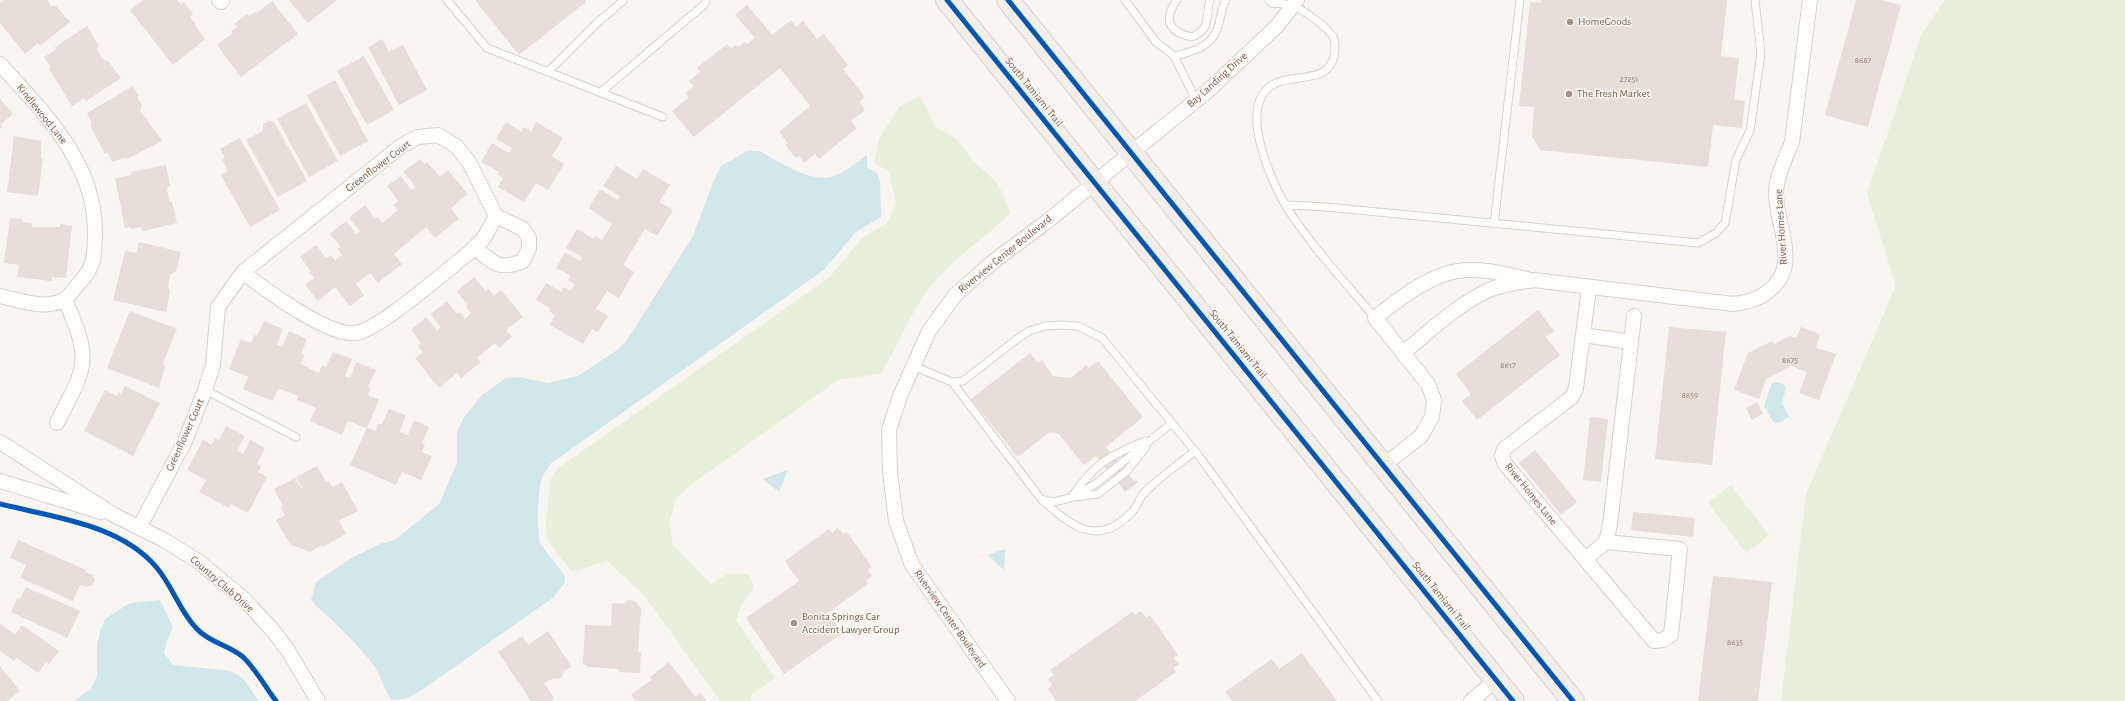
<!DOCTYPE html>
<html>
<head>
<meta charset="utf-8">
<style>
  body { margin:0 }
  canvas { display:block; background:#f9f5f0 }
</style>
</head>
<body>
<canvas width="2125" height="701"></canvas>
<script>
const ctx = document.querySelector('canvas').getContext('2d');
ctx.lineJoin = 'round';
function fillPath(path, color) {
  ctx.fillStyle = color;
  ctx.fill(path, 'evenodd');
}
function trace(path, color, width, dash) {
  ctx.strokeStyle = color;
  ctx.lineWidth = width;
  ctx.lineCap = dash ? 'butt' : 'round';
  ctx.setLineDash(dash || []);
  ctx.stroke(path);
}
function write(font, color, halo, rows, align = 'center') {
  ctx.font = font + ' "Alegreya Sans",sans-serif';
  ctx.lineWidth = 3;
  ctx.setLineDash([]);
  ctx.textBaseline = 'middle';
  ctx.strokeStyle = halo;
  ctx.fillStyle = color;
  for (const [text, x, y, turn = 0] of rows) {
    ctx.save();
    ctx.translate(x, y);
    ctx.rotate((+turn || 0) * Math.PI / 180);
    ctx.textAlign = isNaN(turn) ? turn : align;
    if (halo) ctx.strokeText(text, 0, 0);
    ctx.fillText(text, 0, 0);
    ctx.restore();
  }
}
fillPath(new Path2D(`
  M1945,0H2125V701H1781L1806,494L1895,288V282L1867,194L1921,35Z
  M920,96L936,127L958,140L972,160L995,181L1003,194L1010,214C984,238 954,258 931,286C910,312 899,345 881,373L838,380L696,481L676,498L669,524L673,545L711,584L728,574H748L754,587L741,606L736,620L775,678L752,694L751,701H720L644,595L607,561L572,572L547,540L546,521L550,481L557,469L830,277L862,238L887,223L896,203L889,171L874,163L879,139L899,107Z
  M1731,485L1769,535L1746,553L1708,503Z`), '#e7f0db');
fillPath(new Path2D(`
  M747,151C765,150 761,153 775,160C790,168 813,181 830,177C843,175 856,162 867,155V167L878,174L880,182L881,217L856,232L824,270L550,464C548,468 544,473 542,477C538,490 536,533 541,545L565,576L564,584L554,597L419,692L405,699H391C382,686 380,671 369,659C357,645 344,632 331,619C324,612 317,608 311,600L316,582L353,557L380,544L395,540L440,503L457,462V432L463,419L482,395L506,378L520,377L547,383L578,376L617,350L627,340L693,236L714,180L721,166Z
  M1776,382L1783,384L1786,388L1782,403L1789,417L1781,422L1774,423L1764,406L1772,383Z
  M788,470L779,492L763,479L787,470Z
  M1005,549L1004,570L987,555Z
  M160,600L173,627L167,640L164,653L173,665L230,671L242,677L259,701H73L91,689L97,676V646L100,632L105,619L130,603Z`), '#d0e8ea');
fillPath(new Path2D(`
  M3,0H47L51,6H56L70,22L40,46L38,43L25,54L0,23V3Z
  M143,0H177L181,4L184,2L193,14L190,17L195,23L194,24L205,39L173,65L130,10Z
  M289,0H337L308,23Z
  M475,0H585L586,2L519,55Z
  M1541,0H1727L1721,56L1739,58L1734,100L1745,101L1742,128L1713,125L1708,167L1540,150L1532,136L1534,107L1519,106L1530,2L1540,3Z
  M1856,0H1881L1901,5L1868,127L1825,115Z
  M272,1L298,34L241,77L217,45L233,33L231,31L237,27L234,24L247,14L249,16L255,12L257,13Z
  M747,5L772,35L791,20L796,27L803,21L817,39L824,34L848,65L843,69L865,97L859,102L865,110L851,121L857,128L819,159L815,154L804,163L799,156L796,158L785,145L788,143L779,132L810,106L780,68L694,137L672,111L689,97L686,93L694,86L689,81L700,72L697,68L727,44L731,49L736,45L738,47L745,42L747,44L755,38L735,15Z
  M87,26L98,45L97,50L103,60L108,61L121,78L86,101L84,98L72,106L49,69L51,67L44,57L56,50L55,47Z
  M382,39L389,52L403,45L427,90L399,105L368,47Z
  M364,56L394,110L367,125L337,71Z
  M335,80L368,141L340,156L307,95Z
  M133,86L139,96L137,97L142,105L140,110L162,141L127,159L126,157L112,162L108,153L105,154L90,125L92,124L87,113Z
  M0,99L13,114L0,125L3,126L0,129Z
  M306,103L338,161L309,177L277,119Z
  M269,121L274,122L307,181L278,197L246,140L263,131V124Z
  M506,122L521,132L524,127L531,132L536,122L563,138L552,156L564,164L548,190L536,183L524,202L498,187L503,178L497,174L499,172L481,162L492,143L509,153L512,148L496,139Z
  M14,136L41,141V158H43L38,196L7,192Z
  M240,138L280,210L250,227L221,175L228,171L222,159L225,158L220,149Z
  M420,159L424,164L427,162L440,177L448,170L468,194L451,208L459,219L435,238L426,227L402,247L394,254L402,264L378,283L370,273L356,284L364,295L350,306L335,287L318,301L305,285L314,278L309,272L311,271L300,257L316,245L326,258L331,255L335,261L342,255L337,249L341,247L330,234L346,221L356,234L360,231L349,218L365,205L375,219L378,217L382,223L398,210L393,205L398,201L387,186L401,176L411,190L416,187L403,172Z
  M166,165L170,185L167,188L169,201L172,202L177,223L142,231L141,227L131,229V227L125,228L115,178L132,175L131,172Z
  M616,166L637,179L643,169L670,185L659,202L673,210L657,236L645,229L623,265L634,272L619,298L607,291L596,309L608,316L598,332L592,329L583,344L550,325L555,315L549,311L550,308L536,300L546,283L561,292L564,287L570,291L575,284L568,280L571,276L556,268L565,252L580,261L582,257L566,248L577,229L594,239L595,236L602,240L612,224L589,208L600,189L618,200L620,196L603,186Z
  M10,218L22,219V222L31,223L33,227H60V224L72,226L66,278L52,277L51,281L17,277L19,265L4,263Z
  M139,242L181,252L176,271L170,275L168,286L170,291L166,312L113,300L125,251L136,253Z
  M474,277L486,292L489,289L494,296L501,290L523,317L506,330L512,337L499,348L495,343L477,358L481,362L461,378L457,373L439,388L415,358L423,352L418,346L421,343L411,330L426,317L437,330L441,327L431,314L447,301L457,314L460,312L465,319L471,313L466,307L468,306L457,291Z
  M1538,310L1554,331L1546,337L1560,355L1477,420L1462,401L1471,394L1456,374Z
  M130,311L177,329L163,363L165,367L159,388L107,368Z
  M264,321L283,329L277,344L282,347L289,331L307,339L301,354L304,355L301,364L319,373L322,365L326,367L333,352L352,359L345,376L350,378L356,362L376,370L368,387L371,388L368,395L379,400L367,428L376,431L378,424H382L389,409L406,415L399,432L408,435L414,420L429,427L422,443L425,444L422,452L432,456L421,480L402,472L396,485L350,465L367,428L348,421L342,435L310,421L316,408L297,400L298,396L278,388L273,401L243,389L248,377L229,369L241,339L251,343L254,335L257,336Z
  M1669,327L1726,332L1712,465L1655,459Z
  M1801,327L1820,334L1816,348L1836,354L1819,400L1799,393L1807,372L1791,366L1766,379L1759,399L1734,390L1748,353L1772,341L1774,344L1790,336L1796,338Z
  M1030,353L1038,363L1042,360L1053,376L1071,378L1086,365L1089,368L1098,361L1143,417L1106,447L1134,481L1136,480L1138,482L1125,492L1096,456L1084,465L1059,434L1050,432L1019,456L1016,455L971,399Z
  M125,386L160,403L133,456L84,431L105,390L117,396L119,392L121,394Z
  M1757,402L1763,414L1752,420L1746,408Z
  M1590,417L1608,419L1601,482L1583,480Z
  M226,426L245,436L237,451L243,454L250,440L265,448L257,464L261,466L258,472L267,477L248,513L231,504L229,508L199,492L206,480L187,470L203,440L212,445L215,438L219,440Z
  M1535,450L1577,502L1561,515L1519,463Z
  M317,466L326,482L329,481L332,487L342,482L358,511L339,521L346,534L323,547L322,545L310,552L290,544L276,520L285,515L281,508L283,506L274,489L295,478L305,494L296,477Z
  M1633,512L1695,518L1693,537L1631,530Z
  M838,528L843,534L847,532L872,567L868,570L872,576L866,581L868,584L825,615L827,618L829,614L843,633L784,674L746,618L799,581L785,561L829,529L832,533Z
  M18,540L86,570L85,572L92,575L95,580L92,585L86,587L80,585L73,601L20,578L26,565L10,558Z
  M1713,576L1772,582L1758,701H1698Z
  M26,587L80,611L67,638L11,612L17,598L20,599Z
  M628,600L635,601L641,608L638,652H641L640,673L619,672V669L587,667V665H583L585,625L611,626L612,603L624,604Z
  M1141,611L1146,618L1150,615L1178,655L1174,658L1179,664L1173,668L1176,672L1135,701H1056L1048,689L1052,685L1048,679L1054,675L1050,670L1132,612L1135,615Z
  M0,624L15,634L22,625L59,651L49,664L46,662L38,673L17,658L14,661L0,651Z
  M548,631L571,666L563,672V675L559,679L554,678L544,683L554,698L550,701H531L498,652L522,636L528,645Z
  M1302,653L1337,701H1232L1225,692L1272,659L1279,669Z
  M669,662L695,697L700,692L707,701H636L631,695L652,679L650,677Z
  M0,666L20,691L7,701H0Z`), '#e6ded7');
const service = new Path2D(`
  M447,0L487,48L663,117
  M1125,0L1156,42L1174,56L1196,100
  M1177,0C1163,19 1168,32 1192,37C1212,28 1205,17 1210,0
  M1269,0L1272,3C1278,4 1286,3 1293,6C1302,9 1329,28 1333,37C1335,40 1335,46 1335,49C1333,85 1298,73 1276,83C1234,102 1272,184 1289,211C1314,249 1346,283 1375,318
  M1174,56C1192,52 1212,47 1218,27C1221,18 1221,8 1226,0
  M548,72L597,23L624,0
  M601,92L705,4L706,0
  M1286,205L1326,207L1698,243L1716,233L1725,223L1736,160L1750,131L1761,53L1755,0
  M1494,224L1520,0
  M913,366L952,382L963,381L1017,339L1029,331L1045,326L1062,325L1078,326L1102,338L1199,456L1378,701
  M952,382L1041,499C1072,527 1098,548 1132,512C1138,506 1139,497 1145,492C1160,477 1179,464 1195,451
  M205,390L296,437
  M1072,496C1096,463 1107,457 1145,441
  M1075,497L1098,494L1126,472L1146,447
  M1041,499L1053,502L1070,498L1094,485L1172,423`);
const minor = new Path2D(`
  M219,0L221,2L223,0
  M0,64C45,114 97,164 95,236C94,257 95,265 81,281C76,286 71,295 65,299C47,311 19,300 0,296
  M243,272C264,289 329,337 356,333C379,330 448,269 470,252L484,238L496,216
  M1583,335L1631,342
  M1404,352C1431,330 1457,305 1489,290C1503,284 1520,282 1534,280L1733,304C1749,302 1761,299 1773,287C1800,262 1775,223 1776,191C1777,175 1786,157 1792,142L1810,0
  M57,423C65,405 79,385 82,365C85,342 73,320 65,299
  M0,442L114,515L164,540L198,561L245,600L275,633L289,652L318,701
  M1383,466L1421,436L1432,417L1434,400L1428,384L1375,318C1400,298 1434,271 1467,270C1487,269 1508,274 1527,279
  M0,481L101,512
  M139,528L185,441L205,390L213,365L218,307L243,272L401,146L418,137L438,135L456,146L469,162L496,216L523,229L529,238V248L523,261C499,271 492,263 475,247
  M1606,542L1610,525L1634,316
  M1585,559L1606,542L1680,549L1671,635L1663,640L1654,641L1505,464L1502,456L1504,449L1572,397L1576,388L1589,288
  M1008,701L912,565L896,521L890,472L889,430L900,396L929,331L956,294L994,261L1045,223L1210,89L1277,26L1297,0
  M1471,701L1496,680`);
const primary = new Path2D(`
  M947,0L1513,701
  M1008,0L1573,701`);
trace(service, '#d7d1cb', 9);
trace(minor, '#d7d1cb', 16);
trace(primary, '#dad1cc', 24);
trace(service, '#fefefd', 7);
trace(minor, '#fefefd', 14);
trace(primary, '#f3eee8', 22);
trace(new Path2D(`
  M947,0L1513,701
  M1008,0L1573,701
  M0,504C52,517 121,524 157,568C173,587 180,612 197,629C210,643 229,645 243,657C254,667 267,689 276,701`), '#0057b8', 5);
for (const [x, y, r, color] of [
  [1570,22,4,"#a69286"],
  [1569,94,4,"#a69286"],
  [794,623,4,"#a69286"]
]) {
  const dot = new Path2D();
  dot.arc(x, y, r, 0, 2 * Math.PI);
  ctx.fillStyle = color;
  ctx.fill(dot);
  trace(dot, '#fffaf3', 1.5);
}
write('9px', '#977e72', null, [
  ["8687",1863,60],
  ["27251",1629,79],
  ["8675",1790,360],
  ["8617",1508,365],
  ["8659",1690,395],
  ["8635",1735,642]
]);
write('11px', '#7a5c4d', '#fffaf3', [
  ["HomeGoods",1578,22],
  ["The Fresh Market",1577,94],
  ["Bonita Springs Car",802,617],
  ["Accident Lawyer Group",802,630]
], 'left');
write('11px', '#7a5c4d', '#fffaf3', [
  ["Bay Landing Drive",1217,80,-42],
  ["South Tamiami Trail",1034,92,51],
  ["Kindlewood Lane",42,114,51],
  ["Greenflower Court",378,166,-37],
  ["River Homes Lane",1781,227,-94],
  ["Riverview Center Boulevard",1005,254,-39],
  ["South Tamiami Trail",1238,344,51],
  ["Greenflower Court",185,435,-66],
  ["River Homes Lane",1531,494,51],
  ["Country Club Drive",222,584,41],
  ["South Tamiami Trail",1441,596,51],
  ["Riverview Center Boulevard",950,619,55]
]);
</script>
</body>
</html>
